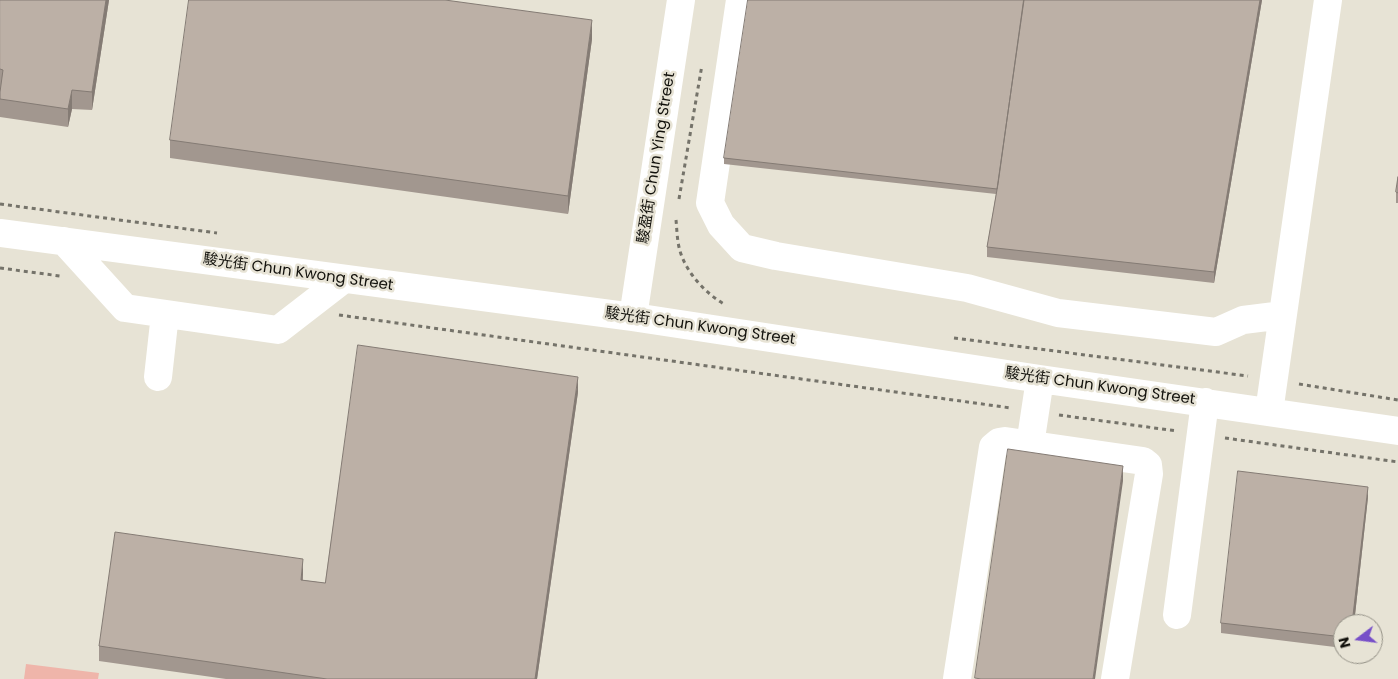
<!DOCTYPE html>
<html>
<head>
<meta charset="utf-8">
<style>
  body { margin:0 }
  #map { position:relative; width:1398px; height:679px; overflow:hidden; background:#e7e3d5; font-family:Poppins,sans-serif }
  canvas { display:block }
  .north { position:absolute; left:1333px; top:614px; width:50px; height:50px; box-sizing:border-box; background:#e7e3d5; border:1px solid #928f85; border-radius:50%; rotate:255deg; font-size:14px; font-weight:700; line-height:20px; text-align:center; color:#12110c }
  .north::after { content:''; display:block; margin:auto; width:18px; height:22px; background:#774fc8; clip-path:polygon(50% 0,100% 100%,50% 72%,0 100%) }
</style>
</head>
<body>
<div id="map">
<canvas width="1398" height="679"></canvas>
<div class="north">N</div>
</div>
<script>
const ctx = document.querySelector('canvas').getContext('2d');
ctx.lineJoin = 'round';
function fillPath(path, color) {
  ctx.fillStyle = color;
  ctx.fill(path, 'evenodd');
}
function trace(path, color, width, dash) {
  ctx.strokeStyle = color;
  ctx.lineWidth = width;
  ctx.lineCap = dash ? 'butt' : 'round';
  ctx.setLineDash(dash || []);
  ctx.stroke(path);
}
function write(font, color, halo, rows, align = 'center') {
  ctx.font = font + ' Poppins,"Noto Sans TC",sans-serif';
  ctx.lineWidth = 5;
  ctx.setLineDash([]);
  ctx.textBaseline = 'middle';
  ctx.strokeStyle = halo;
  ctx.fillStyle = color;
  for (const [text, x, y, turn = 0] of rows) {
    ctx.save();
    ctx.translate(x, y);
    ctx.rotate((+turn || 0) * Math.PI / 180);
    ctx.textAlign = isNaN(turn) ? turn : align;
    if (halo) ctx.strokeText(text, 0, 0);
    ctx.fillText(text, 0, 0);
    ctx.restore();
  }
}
fillPath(new Path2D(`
  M26,664L99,673L98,679H24Z`), '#efb5aa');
trace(new Path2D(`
  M679,199L702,65
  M0,204L217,233
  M676,220C677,230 677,241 680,251C686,272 705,293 724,304
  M0,268L60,276
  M339,315L1011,408
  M954,338L1248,376
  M1299,384L1398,400
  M1059,415L1177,431
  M1225,438L1398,462`), '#75736a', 3, [4, 4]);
trace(new Path2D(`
  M740,0L710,203L721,225L742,248L776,256L967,288L1058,313L1216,332L1243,320L1283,315
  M0,233L633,317L1040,379L1398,431
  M64,241L125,308L278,330L344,279
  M633,317L681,0
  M158,377L165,314
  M1269,412L1328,0
  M1030,445L1040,379
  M1177,615L1205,402
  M957,679L993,447L999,442L1005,441L1143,461L1148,465L1149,474L1115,679`), '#fff', 28);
fillPath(new Path2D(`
  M0,0H109L92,110L72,109L68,127L0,117Z
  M1262,0L1214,283L987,257V247L996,194L724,164V158Z
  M592,39L568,214L170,158V140Z
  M1398,177V203H1396V192Z
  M578,392L537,679H226L99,661V646L303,573V580L325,583Z
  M1368,497L1354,624H1343V648L1221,633V623Z`), '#a2978f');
fillPath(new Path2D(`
  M106,0H109L92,110V92Z
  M1260,0H1262L1214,283V272Z
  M592,20V39L568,214V196Z
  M72,90V109L68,127V109Z
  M578,377V392L537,679H535Z
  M1123,466V481L1095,679H1093Z
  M1368,487V497L1354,624H1352Z
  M303,559V573L301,594V580Z`), '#847b74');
const building = new Path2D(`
  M0,0H106L92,92L72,90L68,109L0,99V92L3,70L0,69Z
  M189,0H445L592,20L568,196L170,140Z
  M748,0H1024L997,189L724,158Z
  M1024,0H1260L1214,272L987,247L998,184Z
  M1398,177V193L1396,192Z
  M358,345L578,377L535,679H327L99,646L115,532L303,559L301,580L325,583Z
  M1008,449L1123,466L1093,679H981L975,678Z
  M1238,471L1368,487L1352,624H1343V637L1221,623Z`);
fillPath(building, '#bcb0a6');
trace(building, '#847b74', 1);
write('15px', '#12110c', '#e7e3d5', [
  ["駿盈街 Chun Ying Street",657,158,-81],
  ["駿光街 Chun Kwong Street",298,273,8],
  ["駿光街 Chun Kwong Street",700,327,8],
  ["駿光街 Chun Kwong Street",1100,387,8]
]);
</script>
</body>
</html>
